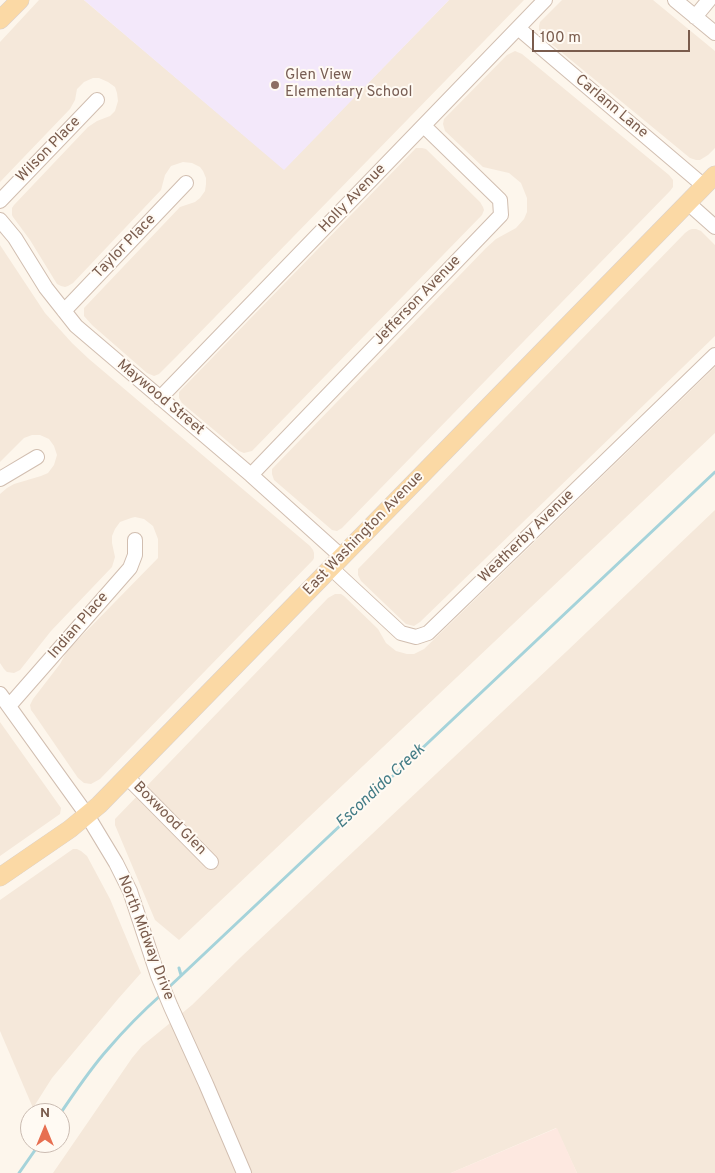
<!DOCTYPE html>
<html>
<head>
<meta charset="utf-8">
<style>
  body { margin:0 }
  #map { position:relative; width:715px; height:1173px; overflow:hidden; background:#fdf6ec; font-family:Overpass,sans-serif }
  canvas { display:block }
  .north { position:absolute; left:20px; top:1103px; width:50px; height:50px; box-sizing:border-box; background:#fffaf3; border:1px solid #cabbb1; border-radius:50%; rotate:0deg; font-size:14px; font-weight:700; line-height:20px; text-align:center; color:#7a5c4d }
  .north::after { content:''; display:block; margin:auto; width:18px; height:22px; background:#e76f51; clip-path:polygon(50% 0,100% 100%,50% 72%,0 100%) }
  .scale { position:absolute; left:532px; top:30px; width:158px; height:22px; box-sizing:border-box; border:2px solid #7a5c4d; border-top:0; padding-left:6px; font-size:15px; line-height:18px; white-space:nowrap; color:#7a5c4d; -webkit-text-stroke:4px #fffaf3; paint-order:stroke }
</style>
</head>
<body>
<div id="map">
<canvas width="715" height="1173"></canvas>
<div class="north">N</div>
<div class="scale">100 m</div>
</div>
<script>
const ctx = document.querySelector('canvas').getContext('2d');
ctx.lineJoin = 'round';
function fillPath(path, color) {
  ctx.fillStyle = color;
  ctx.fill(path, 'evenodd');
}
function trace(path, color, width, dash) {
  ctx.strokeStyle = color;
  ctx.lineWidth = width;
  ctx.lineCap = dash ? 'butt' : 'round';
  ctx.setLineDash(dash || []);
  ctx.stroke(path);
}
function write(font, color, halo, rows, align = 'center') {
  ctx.font = font + ' Overpass,sans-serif';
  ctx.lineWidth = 4;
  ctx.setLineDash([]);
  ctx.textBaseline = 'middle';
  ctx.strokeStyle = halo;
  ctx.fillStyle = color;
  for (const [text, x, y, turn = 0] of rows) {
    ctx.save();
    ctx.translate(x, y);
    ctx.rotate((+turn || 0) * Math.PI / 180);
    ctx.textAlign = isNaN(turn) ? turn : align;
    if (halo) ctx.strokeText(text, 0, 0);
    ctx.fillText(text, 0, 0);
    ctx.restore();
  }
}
fillPath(new Path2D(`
  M39,0H84L284,169L449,0H524L177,356L159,374L154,376L147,373L92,325L84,316V308L180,207L195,202L200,198L205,191L206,184V178L203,171L200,167L192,163L183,162L171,166L165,175L161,190L73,283L68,286L65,287L61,286L57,284L30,240L13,217L12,215V208L14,205L88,127L97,121L110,116L115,111L118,101L117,93L115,87L108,82L99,78H93L84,82L77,89L75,100L70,109L0,182V42Z
  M562,0H653L715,51V148L708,155L700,160H696L690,158L543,37L539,30V26L540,22Z
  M515,51L522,54L669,175L673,180V187L670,191L342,528L337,531L332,530L274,480L272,474V469L486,248L496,239L516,228L524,219L527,212V198L521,183L509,173L483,167L445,131L443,124L444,119L507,55Z
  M416,148H422L426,149L480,202L483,207L484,210L482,215L252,451L244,453L239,451L182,403L179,398V392Z
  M692,229H696L701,231L715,245V336L420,622L414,626L406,624L361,581L358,575V569L685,233L689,230Z
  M0,245L45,313L72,343L89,359L310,546L313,550L314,553V558L313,560L100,779L91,784L84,783L78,778L34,714L31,710L30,705L33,699L60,664L67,651L158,558V539L153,526L144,519L135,517L131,518L120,522L115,529L112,536V543L115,557L112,567L51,631L20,670L14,673L7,672L4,669L0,663V494L7,488L14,484L41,476L48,473L54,465L57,455L54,446L49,439L40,435H32L24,438L0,462Z
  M715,367V433L179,940L155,920L115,825V819L328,598L335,594H341L344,596L378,629L386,643L396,651L407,654H414L424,649Z
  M715,510V1173H577L556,1128L451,1173H53L132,1058L142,1046L192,1005L241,957L567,651Z
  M0,722L61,808L60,814L0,856Z
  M73,849H77L81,851L87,856L110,899L141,973L118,999L52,1078L33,1108L0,1031V900Z`), '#f5e8da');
fillPath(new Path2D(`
  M557,1128L577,1173H451Z`), '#fde8e0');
fillPath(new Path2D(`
  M84,0H449L284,170Z`), '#f3e8fa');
trace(new Path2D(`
  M179,968L181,975
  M168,988L715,472
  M60,1114C75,1092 90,1069 108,1049C125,1029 143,1011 162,994
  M19,1173L40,1143`), '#a5d3da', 3);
const minor = new Path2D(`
  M675,0L715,33
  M695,17L709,0
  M518,28L704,186
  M0,201L97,100
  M688,203L715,227
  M0,220L15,238L46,288L76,326L251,475L342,557
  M64,311L186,183
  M160,398L545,0
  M251,475L501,215L500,200L424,126
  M0,479L37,457
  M331,568L401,633L416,637L428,633L715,355
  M0,694L87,815L116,863L130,891L158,976L171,1007L206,1084L244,1173
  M9,706L130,568L135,555V540
  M127,777L211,862`);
const major = new Path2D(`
  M0,20L20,0
  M0,877L70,829L99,805L715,175`);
trace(minor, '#d1beb0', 16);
trace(major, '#dad1cd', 19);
trace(minor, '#fff', 14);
trace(major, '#fbd9a5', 18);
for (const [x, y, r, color] of [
  [275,85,5,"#8d6e63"]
]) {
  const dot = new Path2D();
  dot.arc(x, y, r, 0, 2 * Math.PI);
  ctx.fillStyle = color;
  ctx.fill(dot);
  trace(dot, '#fffaf3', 2);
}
write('15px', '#785e54', '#fffaf3', [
  ["Glen View",285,76],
  ["Elementary School",285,93]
], 'left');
write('15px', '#7a5c4d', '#fffaf3', [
  ["Carlann Lane",611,107,40],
  ["Wilson Place",49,150,-46],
  ["Holly Avenue",353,199,-46],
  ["Taylor Place",125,247,-46],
  ["Jefferson Avenue",418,301,-46],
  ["Maywood Street",160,398,40],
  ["East Washington Avenue",364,534,-46],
  ["Weatherby Avenue",527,537,-44],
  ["Indian Place",79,626,-49],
  ["Boxwood Glen",169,819,45],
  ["North Midway Drive",145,938,69]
]);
write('italic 16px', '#437c86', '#fffaf3', [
  ["Escondido Creek",381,787,-43]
]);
</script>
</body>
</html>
